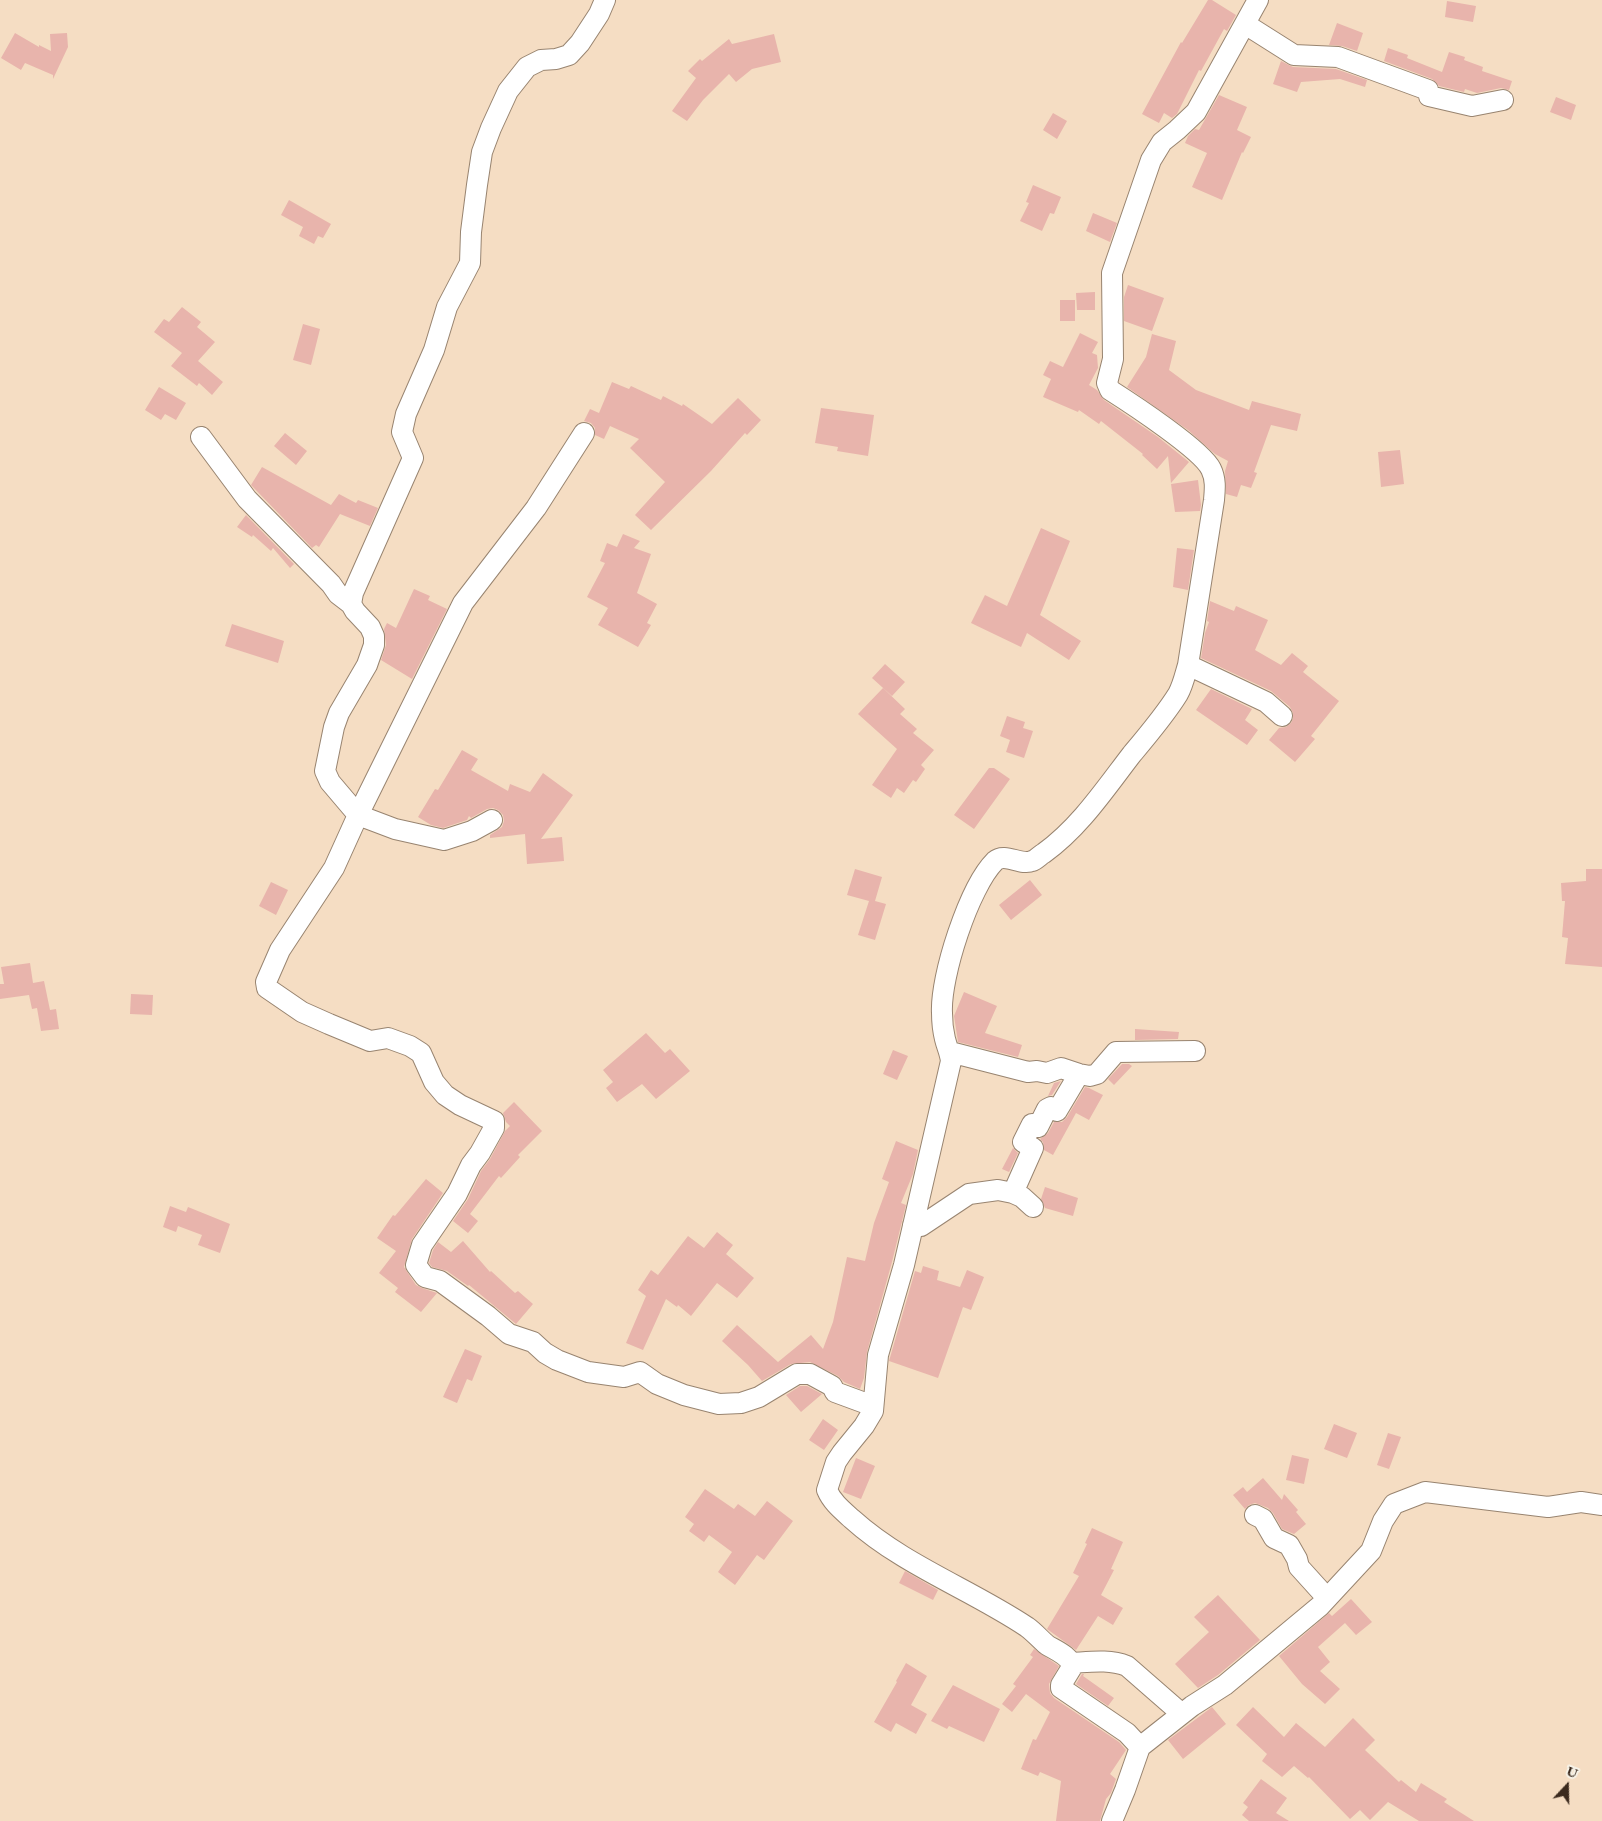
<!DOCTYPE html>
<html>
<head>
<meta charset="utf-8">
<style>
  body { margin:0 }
  #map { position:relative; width:1602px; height:1821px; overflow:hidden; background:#f5ddc3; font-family:"EB Garamond",serif }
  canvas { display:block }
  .north { position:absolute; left:1542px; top:1761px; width:50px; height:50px; -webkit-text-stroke:4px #f7f3e8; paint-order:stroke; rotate:21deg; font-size:14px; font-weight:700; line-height:20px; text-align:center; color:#3b2a1e }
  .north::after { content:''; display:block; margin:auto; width:18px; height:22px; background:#3b2a1e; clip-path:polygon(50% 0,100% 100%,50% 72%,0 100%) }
</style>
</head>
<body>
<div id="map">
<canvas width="1602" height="1821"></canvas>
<div class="north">U</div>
</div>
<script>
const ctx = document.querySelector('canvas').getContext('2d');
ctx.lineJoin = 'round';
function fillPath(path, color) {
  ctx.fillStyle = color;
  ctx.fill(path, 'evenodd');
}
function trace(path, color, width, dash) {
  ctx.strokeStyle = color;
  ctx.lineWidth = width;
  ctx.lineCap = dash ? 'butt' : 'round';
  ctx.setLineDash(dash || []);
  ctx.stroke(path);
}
fillPath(new Path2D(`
  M1208,0H1212L1236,15L1227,31L1224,29L1201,71L1199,70L1177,114L1172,118L1164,113L1159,123L1142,114L1181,42L1182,43Z
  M1447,1L1476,6L1473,22L1445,17Z
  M1337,23L1363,33L1357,51L1342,46L1329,45Z
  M15,33L39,47V45L51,51L50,34L67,33L68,47L53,79V75L25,63L21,70L1,58Z
  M774,34L781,62L752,69L736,82L729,74L703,100L687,121L672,111L696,78L688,71L700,59L702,61L729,39L732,44Z
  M1388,48L1408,55L1407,58L1442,72L1449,52L1465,57L1464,60L1483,67L1482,71L1512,81L1509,90L1501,88L1477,93L1465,89L1464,92L1439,86L1432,79L1384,61Z
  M1281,61L1293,67L1336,69L1367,80L1365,87L1340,79L1301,82L1297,92L1273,84Z
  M1219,95L1247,107L1237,130L1251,137L1243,153L1242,152L1222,200L1192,187L1207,153L1185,143L1188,136L1195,129L1199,130Z
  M1556,97L1576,105L1571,120L1550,112Z
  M1053,113L1067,121L1057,139L1043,130Z
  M1033,185L1061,197L1054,214L1050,213L1042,231L1020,221L1029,203L1026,202Z
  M289,200L331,224L323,238L318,236L314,244L299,236L303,227L281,215Z
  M1093,213L1117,223L1110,242L1086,231Z
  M1128,285L1164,298L1152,331L1124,321V297Z
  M1095,292V310H1077L1076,293Z
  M1060,300H1075V321H1060Z
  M182,307L201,322L197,327L215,342L198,361L223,382L212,395L199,383L197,386L171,366L182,353L154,332L164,319L169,322Z
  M303,324L320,329L311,365L293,360Z
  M1080,333L1098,342L1092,353L1097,355L1098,368L1089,385L1097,390L1104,400L1158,437L1189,462L1171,483L1168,456L1157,469L1142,455L1143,454L1101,421L1099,424L1079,410L1078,412L1043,397L1051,379L1043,375L1050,361L1063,367Z
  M1152,334L1176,341L1169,370L1196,390L1249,410L1252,401L1301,414L1297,431L1271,425L1254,472L1257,473L1251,488L1241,485L1237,497L1226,494L1225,471L1228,461L1215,454L1188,430L1127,387L1146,357Z
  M612,382L629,389L631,386L661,400L663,396L682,406L683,404L712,424L738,398L761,420L747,435L745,433L711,471L651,530L635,515L665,482L630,448L639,439L610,426L604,439L595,435V428L591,423L584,421L590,409L599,413Z
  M159,387L186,403L176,420L165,414L161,420L145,410Z
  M821,408L874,415L868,456L837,451L838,447L815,443Z
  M285,433L307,451L296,465L274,446Z
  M1400,450L1404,484L1381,487L1378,452Z
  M262,467L331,505L339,494L356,503L358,500L378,508L370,526L340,514L319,547L316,545L312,548L251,485Z
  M1198,480L1201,505L1200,511L1175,512L1171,484Z
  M246,515L294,564L290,568L273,548L271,551L253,535L252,537L237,527Z
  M1041,528L1070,541L1040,615L1081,641L1069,660L1027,633L1021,647L971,623L985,595L1007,606Z
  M623,534L640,541L634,548L651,554L637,593L657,604L647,623L651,625L638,647L598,625L608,608L587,597L605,563L600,561L607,543L617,547Z
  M1177,548L1194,550L1188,590L1173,587Z
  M414,589L430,596L428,600L447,609L412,679L381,660L386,645L384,629L387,623L396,628Z
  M1210,601L1234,611L1236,606L1268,620L1255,650L1281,665L1292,653L1308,666L1303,672L1339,701L1311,736L1315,739L1295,762L1269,740L1279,728L1286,727L1291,723L1293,719V713L1290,707L1271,691L1201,658L1205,633L1209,622L1207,621Z
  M232,624L284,641L278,663L225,646Z
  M885,664L905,682L892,696L872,678Z
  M883,688L905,709L900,714L917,729L913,733L934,750L921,765L925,769L916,782L913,780L904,793L897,788L891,798L872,785L897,749L858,714Z
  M1211,689L1252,709L1245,720L1258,730L1247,745L1196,710Z
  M1007,716L1025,722L1023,728L1033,731L1024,758L1006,752L1010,740L1000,736Z
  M462,750L478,759L471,770L508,791L510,784L530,792L543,773L573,795L541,839L562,837L564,861L527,864L525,834L490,838V835L502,827L504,821L503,815L498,810L493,808L487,809L471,818L469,816L467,820L443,828L431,825L418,817L435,789L438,790Z
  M989,768H994L1010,779L974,829L954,815Z
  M855,869L882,877L875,901L886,904L875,940L858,935L869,901L847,895Z
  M1586,869H1602V967L1565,964L1568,938L1562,937L1565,901H1562L1561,883L1586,881Z
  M1030,880L1042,895L1011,920L999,905Z
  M271,882L288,890L276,915L259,906Z
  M30,963L33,983L44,981L50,1010L56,1009L59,1029L41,1031L37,1008L32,1009L29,995L0,999V984H4L1,967Z
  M964,992L997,1006L985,1033L1022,1045L1018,1057L958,1042L954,1016Z
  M131,994L153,995L152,1015L130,1014Z
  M1135,1029L1179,1032L1178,1039L1135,1040Z
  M646,1033L665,1053L670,1049L690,1071L656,1099L642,1084L617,1102L606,1088L613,1082L603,1070Z
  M893,1050L908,1056L897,1080L883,1074Z
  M1122,1064H1129L1132,1066L1114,1085L1108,1079Z
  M1061,1081L1052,1095L1048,1096L1054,1083Z
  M1085,1087L1089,1088L1103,1095L1089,1120L1076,1113L1053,1155L1044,1150L1043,1142L1040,1139L1048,1133L1054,1122H1062L1067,1117Z
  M514,1102L542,1131L518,1155L520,1157L501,1178L499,1176L470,1214L478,1221L468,1233L453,1221L468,1199L481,1171L490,1159L505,1131L510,1126L506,1122L503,1113Z
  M896,1141L918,1150L913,1174L901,1203L906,1205L892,1262L867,1352L864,1378L860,1389L844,1382L838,1376L810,1362L791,1364L762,1381L748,1365L722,1341L737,1325L778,1362L811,1335L823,1349L833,1322L847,1257L865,1261L874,1223L889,1182L882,1179Z
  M1013,1148L1018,1153L1009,1172L1002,1169Z
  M426,1179L443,1193L412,1239L404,1267L416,1285L422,1288L437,1293L421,1312L395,1292L398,1288L379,1273L396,1251L377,1238L393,1215L395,1216Z
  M1045,1187L1078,1198L1073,1216L1045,1208L1041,1199Z
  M170,1206L186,1212L188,1207L230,1224L220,1253L198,1245L202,1235L178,1226L176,1232L163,1227Z
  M717,1232L733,1245L726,1254L754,1278L737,1298L717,1283L691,1316L678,1305L677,1307L666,1299L643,1350L626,1343L646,1296L638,1290L651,1270L658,1275L688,1236L704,1248Z
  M463,1241L490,1272L491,1271L515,1293L518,1291L533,1304L516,1324L469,1285L468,1286L447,1271L432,1267L429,1263L433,1250L438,1242L451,1252Z
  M923,1266L939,1271L937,1280L960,1287L967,1270L984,1277L971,1310L963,1307L938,1378L889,1361L915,1271L921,1273Z
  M465,1349L482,1356L472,1381L467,1379L457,1403L443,1397Z
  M800,1386H807L822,1394L801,1412L786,1395Z
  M823,1419L838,1430L824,1450L809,1440Z
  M1334,1424L1357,1433L1347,1458L1324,1449Z
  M1388,1433L1401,1437L1389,1469L1377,1465Z
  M1292,1455L1309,1459L1304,1484L1286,1480Z
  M856,1458L875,1466L861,1499L843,1492Z
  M1263,1478L1282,1500L1284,1494L1298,1510L1296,1512L1306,1524L1294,1534L1282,1529L1273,1513L1268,1508L1255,1503L1249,1505L1245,1509L1233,1495L1243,1487L1247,1492Z
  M705,1489L734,1509L738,1504L755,1516L767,1501L793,1521L764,1560L757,1555L735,1585L718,1572L732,1552L709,1535L704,1542L689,1531L694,1524L685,1517Z
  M1092,1528L1123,1542L1111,1569L1114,1570L1101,1595L1123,1608L1113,1625L1098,1616L1076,1650L1047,1629L1079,1576L1073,1573L1087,1544L1085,1543Z
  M905,1571L938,1590L933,1600L899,1583Z
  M1218,1595L1260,1640L1218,1675L1198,1688L1175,1664L1209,1632L1194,1617Z
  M1351,1599L1372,1622L1356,1635L1345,1623L1318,1647L1330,1662L1320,1671L1340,1689L1325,1704L1302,1684L1279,1656L1329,1613L1332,1616Z
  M1034,1649L1059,1666L1049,1684L1050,1693L1054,1698L1119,1742L1126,1750L1110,1774L1116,1779L1111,1793L1106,1799L1100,1821H1056L1061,1781L1040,1772L1038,1776L1021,1769L1033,1739L1036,1740L1050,1712L1026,1694L1012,1712L1002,1704L1016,1686L1013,1684L1033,1657L1030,1655Z
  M906,1663L927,1676L911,1705L927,1714L916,1734L896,1723L891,1732L874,1722L897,1682L896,1681Z
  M1082,1674H1084L1083,1676L1114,1698L1108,1706L1076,1684Z
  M953,1685L1000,1709L984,1742L949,1726L947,1729L931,1721Z
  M1212,1707L1226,1724L1183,1759L1168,1740Z
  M1253,1707L1284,1737L1296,1723L1325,1747L1353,1718L1375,1740L1365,1750L1399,1782L1401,1780L1416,1792L1421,1783L1447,1799L1444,1802L1474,1821H1419L1388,1802L1370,1820L1360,1810L1350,1819L1309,1777L1308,1778L1294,1766L1282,1777L1262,1761L1267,1754L1236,1725Z
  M1261,1779L1287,1798L1276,1813L1289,1821H1249L1242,1815L1248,1807L1243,1803Z`), '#e8b4ac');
const minor = new Path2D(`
  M1245,24L1294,55L1338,57L1428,90L1429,96L1472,106L1503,100
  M584,433L536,508L463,603L358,815L334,868L280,950L266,982L267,988L302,1012L329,1024L370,1041L388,1038L410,1046L421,1053L434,1082L445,1095L460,1105L494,1121V1128L480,1153L471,1165L457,1194L422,1245L416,1265L425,1277L440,1281L488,1316L509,1334L533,1342L545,1353L557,1360L588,1372L624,1377L640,1372L657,1384L684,1395L719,1404L741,1403L759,1397L797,1374H810L832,1386L835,1392L873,1406
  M201,437L247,499L331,584L338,594L351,604
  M1188,665L1266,702L1282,716
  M492,820L472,831L444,840L395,829L358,815L330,782L325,771L334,727L339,713L367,665L374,645V636L370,627L355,611L351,604L353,593L413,458L402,432L406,414L434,350L447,307L470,263L471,232L477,185L482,152L491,128L508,91L527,67L541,60L556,59L569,55L580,43L599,14L605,0
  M950,1052L1028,1072L1037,1071L1047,1073L1061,1068L1079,1074L1090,1076L1097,1074L1116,1052L1195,1051
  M1013,1193L1033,1148L1023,1142L1032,1124L1038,1127L1047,1109L1051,1107L1057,1111L1079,1074
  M913,1225L921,1226L969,1194L998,1190L1013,1193L1022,1197L1033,1207
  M1255,1515L1263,1519L1274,1538L1289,1545L1297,1559L1299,1567L1327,1598
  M1071,1663C1090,1662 1109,1659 1127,1666L1182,1714
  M1140,1747L1192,1706L1225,1685L1320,1606L1371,1551L1383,1521L1394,1504L1425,1492L1548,1507L1581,1502L1602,1505
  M1112,1821L1125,1790L1140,1747L1127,1733L1061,1688V1685L1072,1667C1071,1656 1055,1650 1047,1645C1040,1639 1034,1632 1027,1627C970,1589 903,1565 852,1519C842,1510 832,1502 827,1490L836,1462L842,1453L864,1426L873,1411L878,1355L904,1265L951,1061C950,1053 947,1047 945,1039C943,1031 942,1021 942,1013C940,977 969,887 995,861C1005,852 1021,866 1032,861C1036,860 1040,855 1044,853C1080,827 1105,789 1132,754C1148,735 1165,715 1178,694C1183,685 1185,675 1188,665L1214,500C1215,489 1216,479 1211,469C1202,450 1132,404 1110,390L1107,383L1113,359L1112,273L1151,160L1162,142L1177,130L1196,112L1258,0`);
trace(minor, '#988470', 22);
trace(minor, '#fff', 20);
</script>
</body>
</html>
